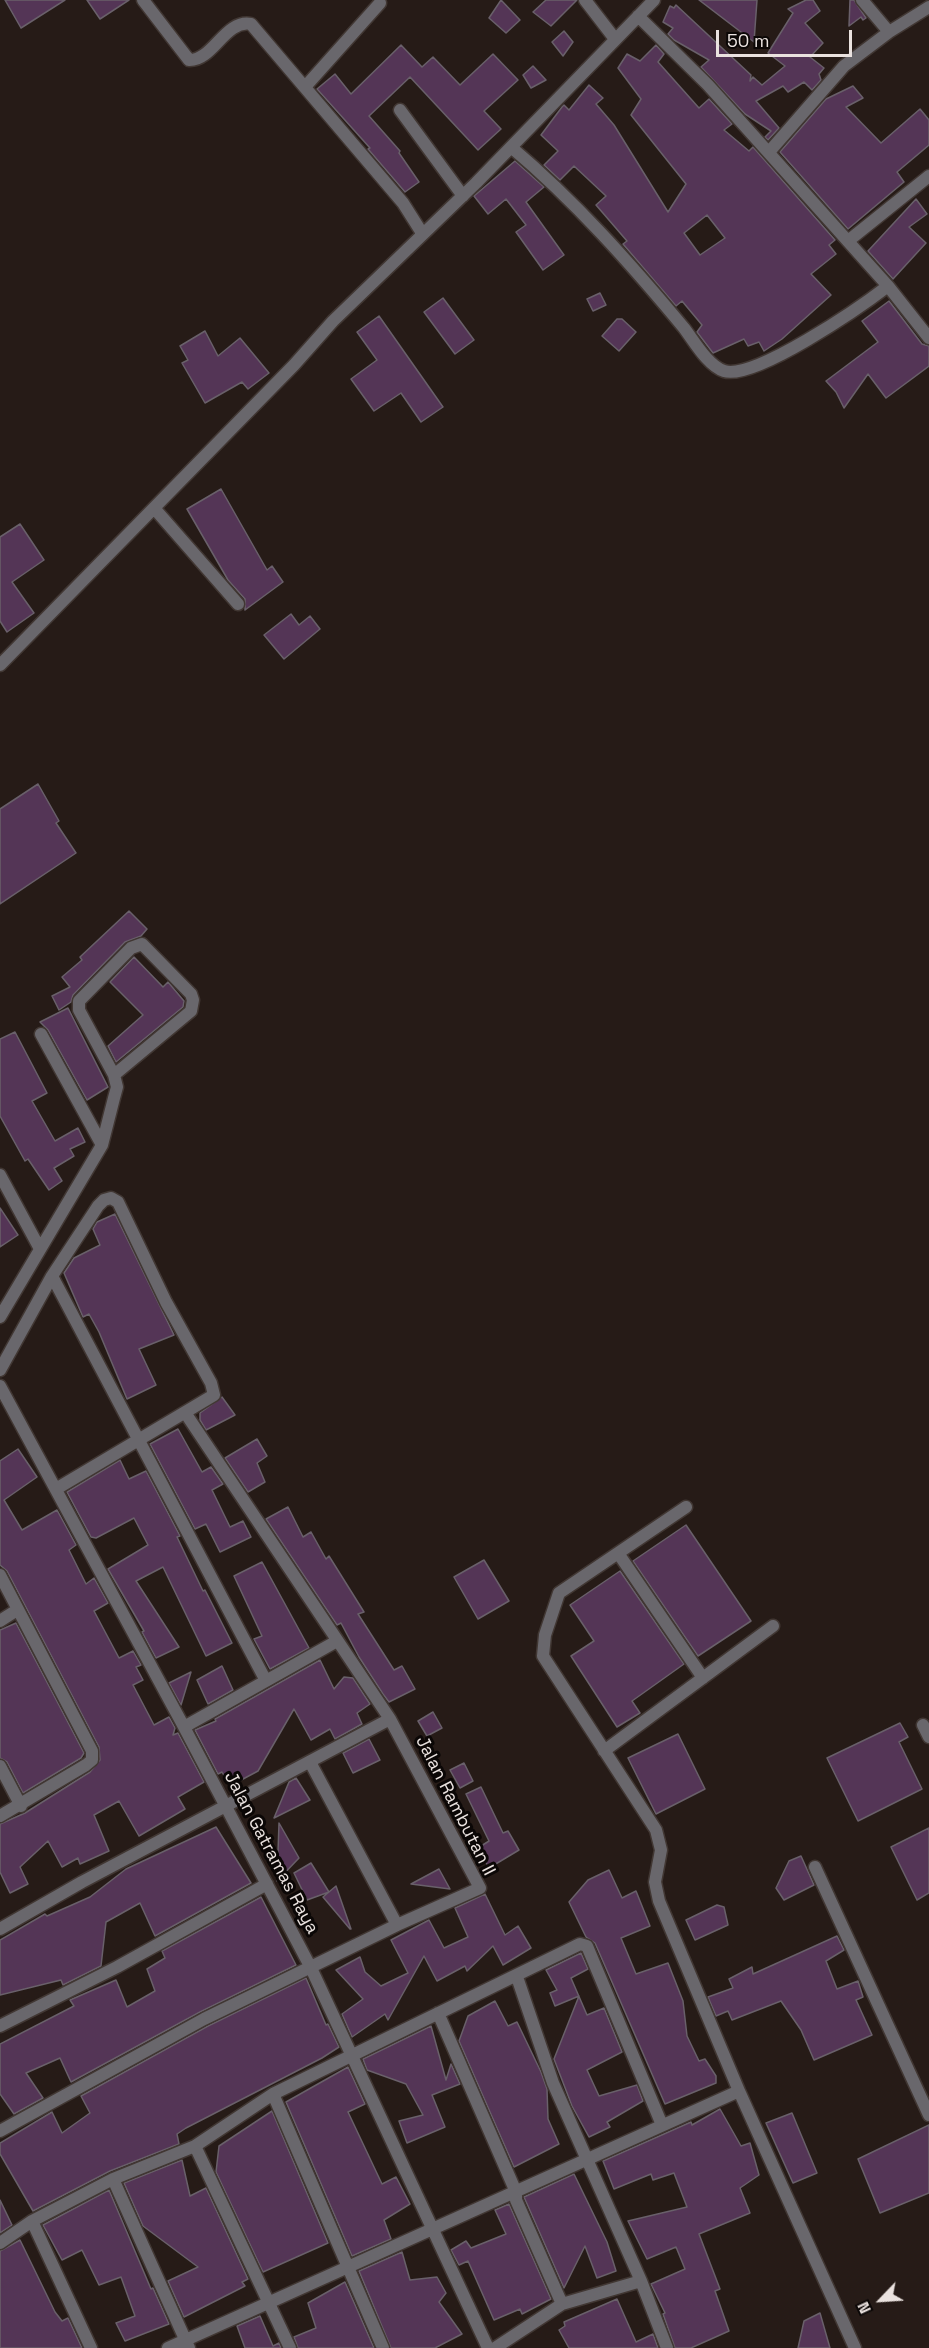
<!DOCTYPE html>
<html>
<head>
<meta charset="utf-8">
<style>
  body { margin:0 }
  #map { position:relative; width:929px; height:2348px; overflow:hidden; background:#261b17; font-family:"Space Grotesk",sans-serif }
  canvas { display:block }
  .north { position:absolute; left:851px; top:2270px; width:60px; height:60px; -webkit-text-stroke:4px #0b0706; paint-order:stroke; rotate:245deg; font-size:16px; font-weight:700; line-height:24px; text-align:center; color:#eae2df }
  .north::after { content:''; display:block; margin:auto; width:21px; height:27px; background:#eae2df; clip-path:polygon(50% 0,100% 100%,50% 72%,0 100%) }
  .scale { position:absolute; left:716px; top:30px; width:136px; height:27px; box-sizing:border-box; border:3px solid #eae2df; border-top:0; padding-left:8px; font-size:18px; line-height:21px; white-space:nowrap; color:#eae2df; -webkit-text-stroke:4px #0b0706; paint-order:stroke }
</style>
</head>
<body>
<div id="map">
<canvas width="929" height="2348"></canvas>
<div class="north">N</div>
<div class="scale">50 m</div>
</div>
<script>
const ctx = document.querySelector('canvas').getContext('2d');
ctx.lineJoin = 'round';
function fillPath(path, color) {
  ctx.fillStyle = color;
  ctx.fill(path, 'evenodd');
}
function trace(path, color, width, dash) {
  ctx.strokeStyle = color;
  ctx.lineWidth = width;
  ctx.lineCap = dash ? 'butt' : 'round';
  ctx.setLineDash(dash || []);
  ctx.stroke(path);
}
function write(font, color, halo, rows, align = 'center') {
  ctx.font = font + ' "Space Grotesk",sans-serif';
  ctx.lineWidth = 6;
  ctx.setLineDash([]);
  ctx.textBaseline = 'middle';
  ctx.strokeStyle = halo;
  ctx.fillStyle = color;
  for (const [text, x, y, turn = 0] of rows) {
    ctx.save();
    ctx.translate(x, y);
    ctx.rotate((+turn || 0) * Math.PI / 180);
    ctx.textAlign = isNaN(turn) ? turn : align;
    if (halo) ctx.strokeText(text, 0, 0);
    ctx.fillText(text, 0, 0);
    ctx.restore();
  }
}
const building = new Path2D(`
  M5,0H65L21,28Z
  M87,0H129L100,19Z
  M501,0L520,20L506,33L489,18Z
  M546,0H577L551,26L533,12Z
  M699,0H757L754,42Z
  M806,0H813L820,11L805,23L823,43L810,57L824,68L819,74L821,80L812,90L804,82L788,92L783,86L756,101L779,128L768,140L765,137L771,131L745,114L701,67L709,60L674,40L668,34L673,28L663,22L670,6L674,8L676,5L751,75L750,81L753,77L762,85L785,66L768,53L793,13L788,9Z
  M850,0H854L866,18L863,20L861,17L849,26Z
  M564,31L573,42L563,56L552,42Z
  M401,45L422,67L433,57L460,85L493,54L518,80L484,111L501,129L478,150L410,77L369,116L400,151L399,153L419,182L405,192L368,149L370,148L317,89L335,74L351,94Z
  M656,45L664,54L658,62L699,108L709,99L732,124L724,130L749,151L753,147L835,240L829,245L836,254L811,274L831,295L782,339L764,351L759,342L748,346L744,339L713,353L697,332L702,325L682,301L676,306L623,244L627,241L596,205L606,196L574,166L560,180L544,165L558,151L541,135L562,107L564,105L569,110L589,85L603,98L596,104L614,125L668,212L686,184L631,115L641,99L618,68L627,54L640,61ZM707,215L725,238L700,255L684,233Z
  M533,66L546,80L531,88L523,75Z
  M853,86L863,98L846,107L881,143L920,109L929,120V145L897,172L904,182L848,229L780,152L826,99Z
  M515,161L544,187L526,202L564,255L543,270L516,232L526,225L506,199L488,214L474,196Z
  M916,199L927,214L909,227L926,243L893,279L868,251Z
  M600,293L606,305L593,311L587,299Z
  M443,298L474,340L455,354L424,312Z
  M889,301L922,344L929,346V366L886,398L868,374L844,408L836,392L826,381L878,342L862,321Z
  M379,316L443,407L421,422L401,393L374,411L351,379L377,360L357,332Z
  M617,319H622L636,332L619,351L602,336Z
  M205,331L218,356L240,338L269,373L248,389L242,382L205,403L182,363L188,360L180,346Z
  M221,489L267,570L272,566L283,582L245,610V599L228,580L187,509Z
  M20,524L44,560L12,582L34,613L7,632L0,621V537Z
  M291,614L299,625L310,616L320,629L284,659L264,635Z
  M38,784L59,821L56,823L76,853L0,904V809Z
  M129,911L147,929L141,936L125,942L73,995L71,1002L59,1010L52,996L70,987L62,977L82,960L80,957Z
  M134,957L163,987L168,982L184,1001L183,1007L116,1062L108,1046L143,1015L110,982Z
  M68,1008L108,1087L87,1100L48,1030L40,1022Z
  M15,1032L47,1093L32,1101L55,1141L78,1128L85,1142L70,1149L74,1156L54,1168L62,1181L49,1190L28,1159L25,1161L0,1116V1039Z
  M0,1208L18,1235L0,1247Z
  M115,1214L174,1335L139,1349L156,1385L127,1399L99,1332L89,1314L83,1317L64,1273L74,1258L100,1245L93,1229L97,1222Z
  M222,1397L235,1415L206,1430L200,1420V1413Z
  M178,1429L202,1472L211,1467L223,1484L212,1490L230,1527L243,1521L251,1537L220,1552L206,1524L195,1529L150,1444Z
  M257,1439L267,1456L257,1463L265,1482L248,1492L225,1458Z
  M18,1449L37,1477L4,1500L22,1530L57,1510L76,1545L69,1550L86,1584L94,1578L108,1603L94,1611L119,1658L133,1651L141,1665L136,1667L143,1680L133,1685L154,1725L169,1717L175,1728L173,1735L178,1733L204,1782L178,1797L185,1809L139,1836L119,1801L94,1815L109,1851L80,1864L78,1858L62,1867L48,1841L20,1867L28,1884L10,1893L0,1872V1824L25,1813L90,1772L100,1760L99,1747L7,1571L0,1565V1461Z
  M120,1460L129,1479L146,1471L180,1536L177,1537L203,1591L205,1590L232,1643L206,1656L163,1567L136,1581L179,1647L156,1658L142,1632L144,1631L108,1569L148,1545L134,1518L96,1538L91,1537L67,1492Z
  M288,1507L303,1537L311,1532L326,1559L329,1556L364,1612L358,1614L394,1670L402,1666L415,1689L389,1702L383,1694L359,1657L341,1623L337,1625L266,1519Z
  M686,1525L751,1621L698,1656L633,1561Z
  M484,1560L509,1601L478,1619L454,1577Z
  M262,1562L309,1648L270,1669L254,1639L262,1636L234,1576Z
  M620,1571L684,1664L632,1701L640,1713L617,1727L571,1656L594,1641L570,1605Z
  M16,1623L84,1753L81,1758L23,1793L7,1762L0,1758V1630Z
  M320,1660L334,1689L344,1677L353,1678L370,1704L357,1713L362,1724L335,1739L330,1729L311,1740L294,1709L258,1771L230,1786L222,1772L218,1774L195,1730L216,1721L215,1719Z
  M222,1666L233,1690L208,1704L197,1680Z
  M191,1672L181,1705L169,1683Z
  M433,1712L442,1728L427,1736L418,1721Z
  M900,1723L908,1737L899,1742L922,1789L858,1821L827,1758Z
  M678,1734L705,1789L656,1814L628,1758Z
  M369,1739L380,1760L353,1773L343,1753Z
  M464,1763L473,1781L460,1788L450,1770Z
  M296,1778L310,1800L274,1818L289,1782Z
  M481,1787L503,1833L508,1831L519,1850L489,1868L478,1848L489,1841L466,1794Z
  M279,1823L299,1858L277,1881Z
  M216,1827L251,1883L155,1936L140,1903L106,1922L101,1966L63,1985L61,1980L0,1995V1940L45,1914L47,1916L90,1897L126,1869Z
  M929,1828V1893L917,1900L891,1847Z
  M801,1856L814,1885L784,1900L776,1888L789,1861Z
  M311,1863L329,1892L307,1900L294,1873Z
  M439,1869L450,1889L411,1884Z
  M609,1870L622,1898L636,1891L650,1926L621,1938L636,1974L668,1963L683,2001L687,2036L699,2061L705,2059L716,2076V2083L665,2104L595,1943L586,1937L569,1902L588,1880Z
  M336,1886L351,1929H350L323,1897Z
  M485,1894L505,1935L518,1926L531,1948L503,1965L493,1946L467,1971L465,1966L437,1981L424,1956L388,2020L385,2014L352,2037L342,2014L363,1999L336,1970L360,1957L365,1972L381,1986L408,1973L391,1940L429,1920L444,1948L468,1937L455,1908Z
  M261,1897L296,1965L200,2012L71,2082L60,2058L26,2073L43,2098L14,2114L0,2094V2044L74,2006L70,2000L116,1980L127,2007L155,1991L147,1969L165,1958L162,1951Z
  M717,1905L724,1907L728,1925L695,1940L686,1920Z
  M837,1936L844,1950L826,1961L837,1989L858,1981L863,1997L856,2000L872,2035L814,2060L801,2030L781,2001L732,2020L728,2011L716,2016L708,1997L733,1988L729,1979L752,1967L753,1974Z
  M581,1953L588,1969L571,1978L587,2015L604,2008L622,2052L587,2070L599,2096L637,2085L643,2101L607,2122L610,2127L589,2137L572,2106L554,2059L579,1996L555,2006L550,1993L557,1990L546,1970Z
  M306,1978L326,2025L328,2024L339,2047L322,2058L186,2128L177,2134L179,2144L110,2171L33,2211L0,2154V2143L52,2112L62,2133L90,2113L81,2096L208,2026Z
  M495,2001L508,2026L517,2022L541,2072L547,2089L548,2119L559,2144L514,2167L459,2041L468,2016Z
  M431,2026L446,2080L451,2064L460,2084L432,2095L445,2127L407,2143L399,2121L423,2115L406,2084L367,2070L363,2059Z
  M348,2067L365,2104L348,2112L382,2184L396,2177L410,2204L384,2220L391,2239L352,2256L286,2102Z
  M720,2109L741,2146L750,2143L759,2175L740,2188L750,2213L699,2234L720,2289L715,2291L729,2331L691,2348H675L663,2314L665,2313L651,2284L685,2269L676,2247L647,2259L628,2221L687,2207L674,2173L653,2180L651,2174L614,2189L603,2161L691,2122L692,2125Z
  M272,2111L328,2243L263,2272L216,2172L219,2146Z
  M792,2113L817,2173L793,2183L766,2123Z
  M929,2125V2193L880,2213L858,2159Z
  M182,2160L190,2196L206,2188L248,2279L242,2282L245,2286L184,2317L168,2281L198,2267L143,2226L124,2183Z
  M574,2174L607,2242L616,2271L597,2278L585,2246L564,2288L524,2197Z
  M109,2190L151,2289L153,2288L169,2324L125,2341L116,2323L135,2316L121,2277L99,2285L82,2250L62,2260L43,2225Z
  M0,2200L12,2225L0,2233Z
  M509,2204L551,2299L522,2314L520,2309L494,2320L468,2261L459,2265L451,2250L466,2241L471,2248L506,2234L495,2210Z
  M20,2240L55,2312L62,2321L68,2318L82,2348H0V2251Z
  M402,2252L410,2280L437,2277L446,2293L439,2302L462,2334L435,2348H391L359,2271Z
  M345,2282L374,2348H298L294,2337L316,2328L308,2303Z
  M617,2299L636,2342L653,2334L658,2348H569L559,2330L565,2326L564,2322Z
  M820,2313L830,2348H798L804,2321Z
  M260,2316L273,2346L279,2343L281,2348H245L237,2326Z`);
fillPath(building, '#543556');
trace(building, '#69606a', 1.5);
const minor = new Path2D(`
  M143,0L189,60C213,61 225,19 251,24L403,203L422,233
  M585,0L615,39
  M862,0L889,32L929,7
  M305,87L380,3
  M400,110L463,196
  M511,147C575,201 631,264 684,328C694,341 708,366 724,371C754,381 862,306 888,286L708,85L638,16
  M769,152L844,66L889,32
  M848,241L929,176
  M888,286L929,338
  M154,508L238,604
  M0,665L294,365L333,321L476,183L654,0
  M41,1034L102,1145
  M0,1175L40,1249
  M52,1276L265,1679
  M0,1317L102,1145L114,1098L117,1087L114,1075L79,1010V1001L131,948L142,944L191,994L193,1000L191,1011L114,1075
  M0,1370L52,1276L98,1206L104,1200L111,1198L118,1202L166,1302L211,1383L214,1395L56,1489
  M0,1386L184,1727L311,1968L488,2348
  M686,1507L559,1593L545,1635L543,1656L656,1830L661,1850L655,1882L659,1901L739,2091L855,2348
  M618,1553L703,1678
  M0,1575L92,1751V1760L86,1765L0,1816
  M0,1621L17,1610
  M923,1725L929,1737
  M184,1727L337,1641
  M604,1751L773,1626
  M310,1762L397,1925
  M0,1766L21,1806
  M815,1867L929,2115
  M0,1929L82,1882L390,1719
  M517,1977L553,2083L641,2281L667,2348
  M438,2013L516,2192V2200L562,2304
  M0,2026L117,1967L267,1884
  M273,2094L383,2348
  M0,2131L204,2019L397,1925L480,1888L390,1719L186,1414
  M195,2146L290,2348
  M113,2179L189,2348
  M32,2221L91,2348
  M0,2243L32,2221L113,2179L195,2146L273,2094L580,1944L587,1946L662,2125
  M168,2348L739,2091
  M495,2348L562,2304L641,2281`);
trace(minor, '#413733', 15);
trace(minor, '#69676c', 12);
write('18px', '#eae2df', '#0b0706', [
  ["Jalan Rambutan II",455,1806,63],
  ["Jalan Gatramas Raya",271,1853,62]
]);
</script>
</body>
</html>
